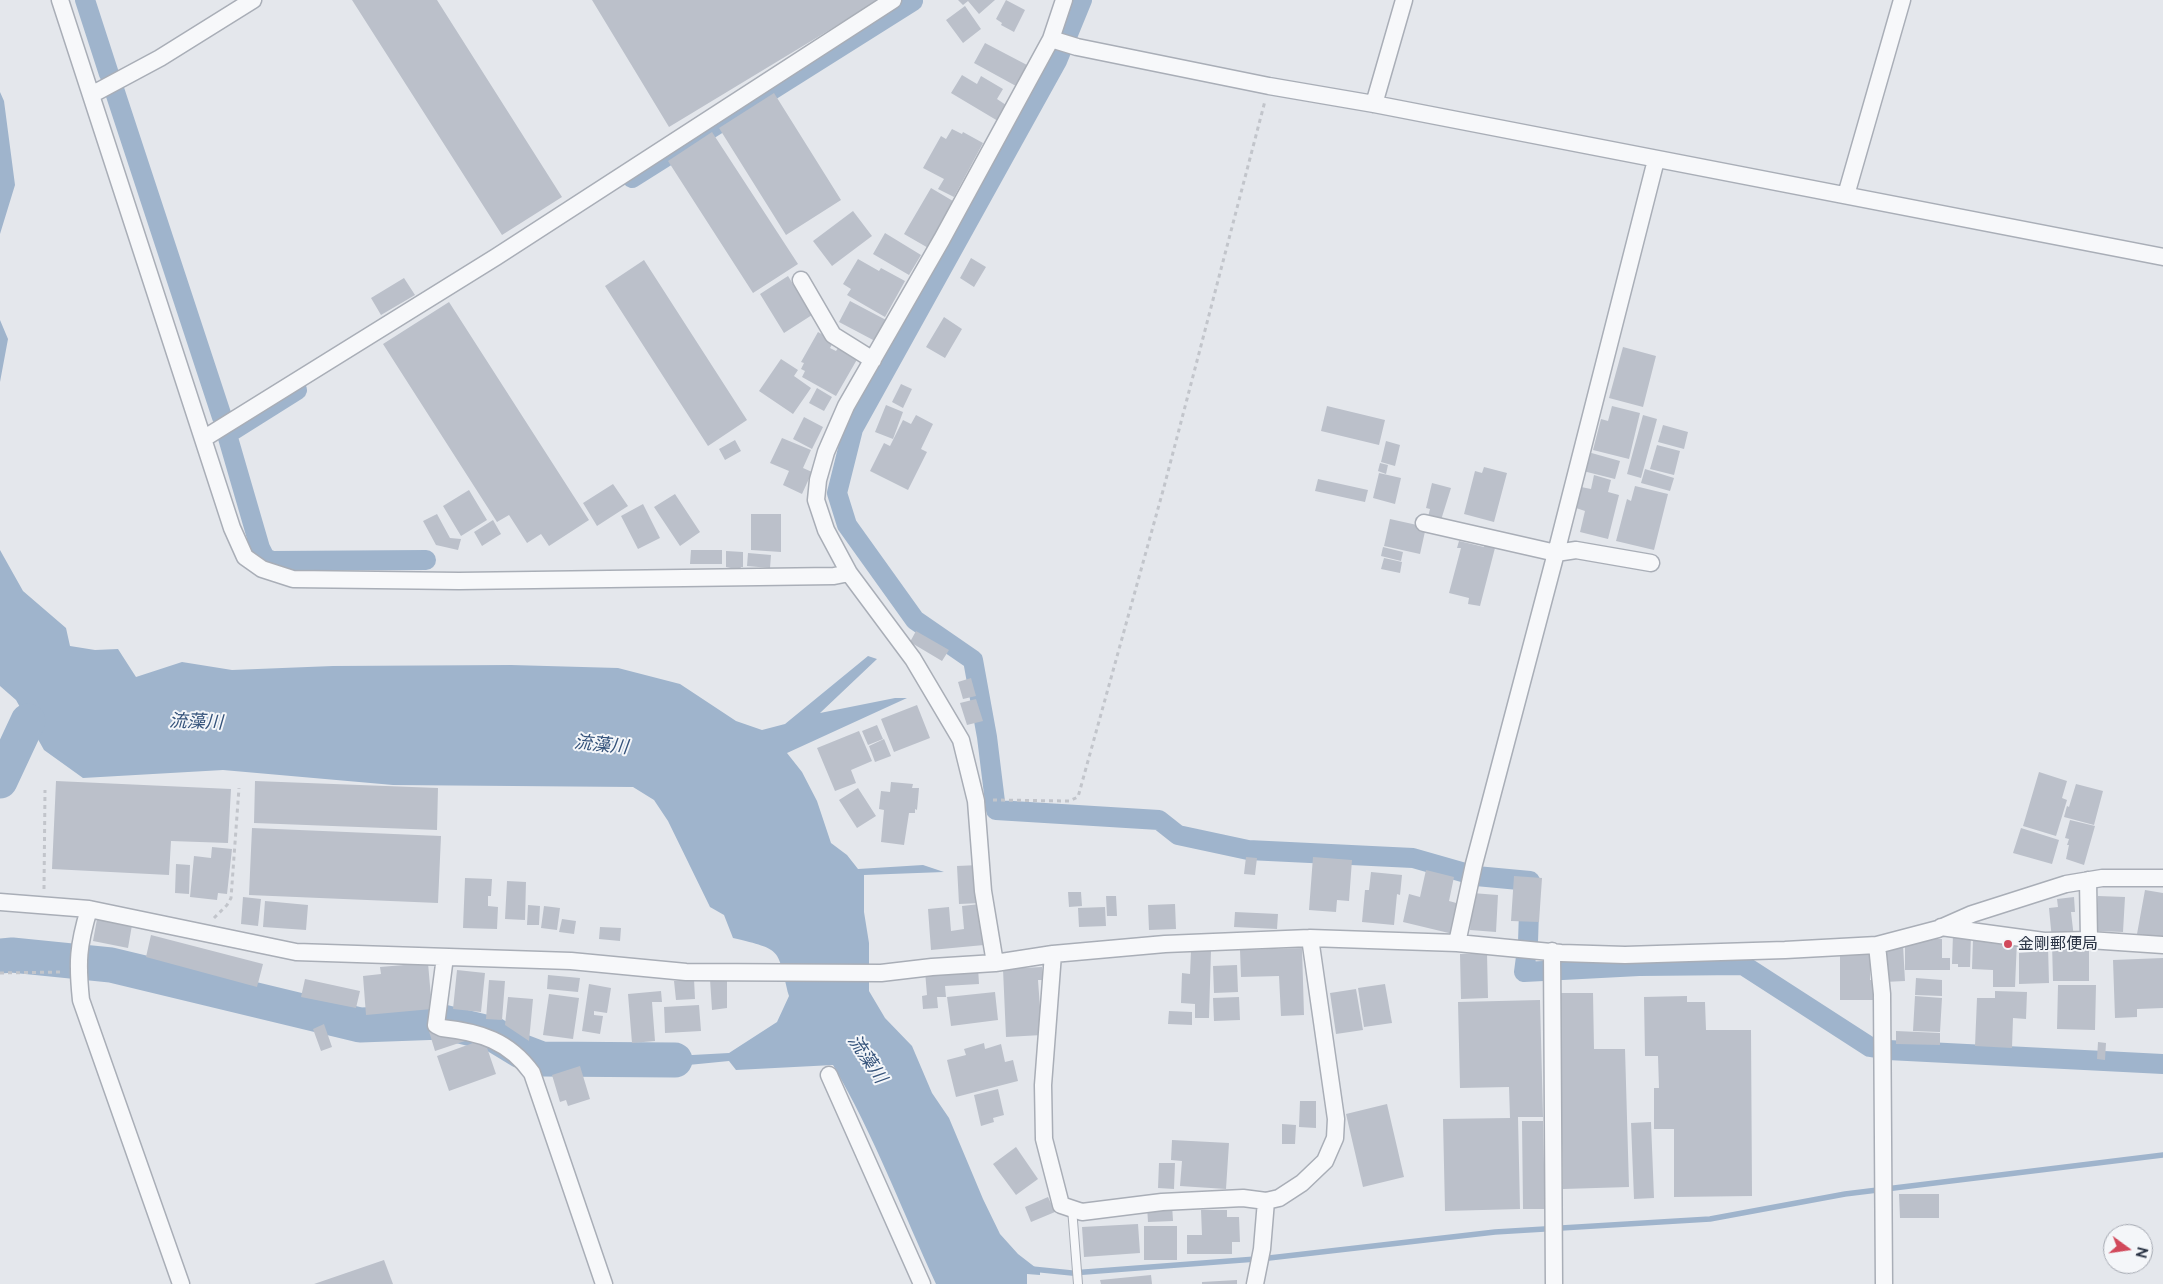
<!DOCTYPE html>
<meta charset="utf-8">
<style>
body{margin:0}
#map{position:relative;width:2163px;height:1284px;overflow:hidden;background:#e4e7ec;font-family:Raleway,sans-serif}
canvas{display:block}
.north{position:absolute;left:2103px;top:1224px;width:50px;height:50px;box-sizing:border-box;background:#f4f6f9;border:1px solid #a4a8b1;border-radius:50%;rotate:104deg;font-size:14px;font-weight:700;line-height:20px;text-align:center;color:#2b3445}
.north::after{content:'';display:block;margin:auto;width:18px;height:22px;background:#d1495b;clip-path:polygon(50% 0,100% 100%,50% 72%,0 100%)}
</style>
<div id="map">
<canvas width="2163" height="1284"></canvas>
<div class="north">N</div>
</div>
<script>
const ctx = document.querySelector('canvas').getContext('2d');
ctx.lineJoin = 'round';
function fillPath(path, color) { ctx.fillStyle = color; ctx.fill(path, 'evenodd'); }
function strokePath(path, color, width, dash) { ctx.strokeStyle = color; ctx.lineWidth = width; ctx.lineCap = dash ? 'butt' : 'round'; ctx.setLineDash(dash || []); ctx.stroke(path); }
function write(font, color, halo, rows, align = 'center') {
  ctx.font = font + ' Raleway,"Noto Sans JP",sans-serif'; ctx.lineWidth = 4; ctx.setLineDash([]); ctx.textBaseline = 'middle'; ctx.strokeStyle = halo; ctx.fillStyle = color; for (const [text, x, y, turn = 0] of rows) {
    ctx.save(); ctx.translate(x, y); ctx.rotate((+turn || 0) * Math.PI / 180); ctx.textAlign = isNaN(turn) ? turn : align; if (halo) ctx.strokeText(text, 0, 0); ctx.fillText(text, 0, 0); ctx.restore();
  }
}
fillPath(new Path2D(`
 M0 92 4 101 15 185 0 234Z
 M0 320 8 339 0 382Z
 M0 550 23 591 66 628 70 646 95 650 118 649 136 677 182 662 232 670 333 666 511 665 618 668 680 684 736 721 762 730 785 724 868 656 877 659 820 713 895 698H907L787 753 802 772 817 801 831 843 847 855 858 869 923 865 944 872 864 875V912L869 943V991L885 1018 912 1046 932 1093 949 1118 983 1199 1000 1234 1018 1254 1040 1271V1275L1027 1274V1284H936C902 1210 874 1135 833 1065L736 1070 729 1061 678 1066 674 1056 729 1053 777 1022 789 996C777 948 783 950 733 938L724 915 710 907 668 821 654 800 633 787 393 785 223 770 83 778 44 750 16 700 0 686Z`), '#9fb4cc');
strokePath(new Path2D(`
 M1032 1269 1072 1273 1269 1258 1495 1232 1710 1219 1845 1194 2163 1155`), '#9fb4cc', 5.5);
strokePath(new Path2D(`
 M85 0 109 74
 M1082 0 1057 61 853 429 837 493 847 525 915 620 973 660 987 737 996 810 1159 820 1178 835 1248 850 1413 858 1476 876 1530 881 1528 942 1524 972 1639 966 1743 965 1870 1047 1888 1050 2163 1064
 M114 89 222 417
 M632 178 913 1
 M226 431 260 548 265 558 272 561 426 560
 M227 434 297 390`), '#9fb4cc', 20);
strokePath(new Path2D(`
 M0 781 28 721
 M0 956 12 955 111 965 360 1025 443 1022 493 1034 521 1051 542 1059 675 1060`), '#9fb4cc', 35);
fillPath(new Path2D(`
 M352 0H437L562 197 502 235Z
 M592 0H879L669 127Z
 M958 0H995L979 14 968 1 963 5Z
 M1006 0 1025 10 1014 32 1001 25 1002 23 996 19Z
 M965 6 981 29 963 43 946 20Z
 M985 43 1027 65 1016 86 974 63Z
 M962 75 977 84 981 76 1003 89 997 99 1012 109 1003 124 951 93Z
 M774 93 841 200 786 235 719 128Z
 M952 129 962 134 963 132 983 143 954 197 938 189 944 179 923 168 941 136 946 139Z
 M712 132 798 264 753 293 668 161Z
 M931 188 958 204 930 249 904 234Z
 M853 211 872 236 832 266 813 241Z
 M885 233 921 255 909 275 873 254Z
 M971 258 986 267 974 287 960 278Z
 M858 259 879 271 881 268 905 281 885 317 847 295 851 289 843 284Z
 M644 260 747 420 708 446 605 286Z
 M788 276 812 315 784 333 760 294Z
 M404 278 415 295 381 315 371 298Z
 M850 301 886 320 875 341 839 322Z
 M449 302 589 520 549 546 541 534 527 543 509 515 497 522 383 344Z
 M944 317 962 329 945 358 926 347Z
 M818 332 834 341 830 348 836 351 840 345 859 356 836 396 802 377 805 371 801 369 804 363 801 362Z
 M1623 347 1656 356 1643 407 1609 398Z
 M781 359 798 370 794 376 811 388 793 414 759 391Z
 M901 384 912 389 903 408 892 402Z
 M817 388 832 397 824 411 809 403Z
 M886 405 903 412 893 439 875 432Z
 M1327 406 1385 420 1379 445 1321 431Z
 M1612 406 1640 413 1629 459 1593 450 1601 419 1608 421Z
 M916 415 933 424 921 449 927 452 908 490 870 471 884 443 890 446 903 420 911 424Z
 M1643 415 1657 419 1641 478 1627 474Z
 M804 417 823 427 812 449 793 439Z
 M1663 425 1688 432 1684 449 1658 442Z
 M782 438 811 450 803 468 812 472 802 494 783 485 789 471 770 463Z
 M735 440 741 451 725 460 719 449Z
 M1386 441 1400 445 1395 466 1381 462Z
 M1657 445 1680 451 1674 475 1650 469Z
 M1588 452 1620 461 1615 479 1583 471Z
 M1380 463 1388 465 1386 474 1378 471Z
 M1484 467 1507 473 1494 522 1464 514 1475 471 1482 473Z
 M1645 469 1674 478 1670 491 1641 483Z
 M1379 473 1401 478 1395 504 1373 498Z
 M1594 475 1611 480 1608 492 1619 495 1608 539 1580 532 1585 511 1576 508 1581 487 1591 489Z
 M1318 479 1368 490 1365 502 1315 491Z
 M1432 483 1451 488 1441 520 1428 517 1430 509 1426 508Z
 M613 484 628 506 597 526 583 503Z
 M1635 486 1668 494 1654 550 1616 541 1627 499 1631 501Z
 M469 490 487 520 461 536 443 506Z
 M675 494 700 532 680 546 654 507Z
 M643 504 660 538 638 549 621 516Z
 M437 514 450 538 461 539 458 550 436 545 423 521Z
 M751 514H781V552L751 550Z
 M1390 519 1426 527 1420 554 1384 546Z
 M493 520 501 534 482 546 474 532Z
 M1459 541 1484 547 1486 541 1496 544 1480 606 1468 604 1469 598 1449 593 1461 548H1457Z
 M1383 547 1403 552 1401 561 1381 556Z
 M691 550H722V564H690Z
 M726 551 743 552V567H741L740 570 726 567Z
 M748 553 771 555 770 568 747 566Z
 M1384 558 1402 562 1400 573 1381 569Z
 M916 631 949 650 942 661 910 642Z
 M971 678 976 696 963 699 958 682Z
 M976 699 983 721 967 725 960 703Z
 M917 705 930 738 894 752 881 719Z
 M877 725 883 739 868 745 862 731Z
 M859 731 872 761 851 770 856 783 835 791 817 748Z
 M884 739 891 756 875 762 869 746Z
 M2039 772 2067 781 2062 798 2067 800 2056 836 2023 826Z
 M56 781 231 789 228 843 171 841 169 875 52 869Z
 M255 781 438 788 437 830 254 823Z
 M891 782 913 784 912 788H919L917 810 915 809V813H909L904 845 881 842 884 810 879 809 881 791 890 792Z
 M2076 784 2103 791 2094 825 2064 817 2067 806 2069 807Z
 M858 788 876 816 857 828 839 800Z
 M2070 820 2095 826 2084 865 2066 859 2069 845H2067L2069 839 2065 838Z
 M252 828 441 836 438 903 249 895Z
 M2021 828 2059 840 2052 864 2013 853Z
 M212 847 232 849 227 894 218 893 217 900 190 897 194 856 211 858Z
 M1246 857 1257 858 1255 875 1244 874Z
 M1313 857 1352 860 1349 901 1337 900 1336 912 1309 910Z
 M176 864 190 865 189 894 175 893Z
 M979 865 981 903 959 904 957 866Z
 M1426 870 1454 877 1449 901 1460 904 1453 934 1403 922 1409 894 1420 897Z
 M1371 872 1402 875 1400 895 1397 894 1394 925 1362 922 1365 890H1369Z
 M1514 876 1542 878 1539 922 1511 921Z
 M465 878 492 879 491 896H488V906L498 907 497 929 463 928Z
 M507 881 526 882 525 920 505 919Z
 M2145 890 2163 893V938L2137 934Z
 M1068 892H1081L1082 906 1069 907Z
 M1472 893 1498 895 1496 932 1470 930Z
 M1106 896H1116L1117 916H1107Z
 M2098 896 2125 897 2123 932 2096 931Z
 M243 897 261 899 258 926 241 924Z
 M2074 897 2075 912H2071L2074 938 2052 940 2049 908 2058 907 2057 899Z
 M265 901 308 905 306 930 263 927Z
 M980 904 984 945 931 950 928 909 949 907 951 931 964 929 962 906Z
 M1175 904 1176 929 1149 930 1148 905Z
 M528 905 540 906 539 925H527Z
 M544 906 560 908 557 930 541 928Z
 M1105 907 1106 926 1079 927 1078 908Z
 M1235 912 1278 914 1277 929 1234 927Z
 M97 919 132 925 128 948 93 941Z
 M562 919 576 921 574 934 559 932Z
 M600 927 621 928 620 941 599 939Z
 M1953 934 1971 935 1970 967H1958V964H1952Z
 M151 935 263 964 257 987 146 957Z
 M1905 939H1942V958H1950V970H1905Z
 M1973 939 2017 940 2015 987H1993V970L1972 969Z
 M2052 943H2089V981H2053Z
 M1903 945 1905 981 1884 982 1882 946Z
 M2032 946H2048L2049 983 2019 984V953L2032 952Z
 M1840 947H1870V980H1876V1000H1840Z
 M1302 948 1304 1015 1281 1016 1279 976 1241 977 1240 950Z
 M1191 951H1211L1209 1018H1195V1004L1181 1003 1182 973 1190 974Z
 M1487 953 1488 998 1461 999 1460 954Z
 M2163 958V1008L2137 1009V1017L2115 1018 2113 960Z
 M428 963 432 1009 366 1015 363 976 381 974 380 967Z
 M1237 965 1238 992 1214 993 1213 966Z
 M978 967 979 984 945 986 946 997H937L938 1008 923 1009 922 996 927 995 925 971Z
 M1042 967 1043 980H1038L1042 1035 1006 1037 1003 969Z
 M457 970 485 973 481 1012 453 1009Z
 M548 975 580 978 578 992 547 989Z
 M727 978V1008L712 1010 710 979Z
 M1916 978 1942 980V996L1915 995Z
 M305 979 360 991 356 1008 301 997Z
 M694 979 695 999 676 1000 674 981Z
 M489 980 505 981 502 1020 486 1019Z
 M589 984 611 988 607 1013 594 1011V1015L603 1016 600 1034 582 1031Z
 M1385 984 1392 1023 1364 1027 1358 988Z
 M2058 985H2096L2095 1030 2057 1029Z
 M1356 989 1363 1030 1336 1034 1330 993Z
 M661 991 662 1002H652L655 1041 632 1043 628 994Z
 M1995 991 2027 992 2026 1019 2013 1018 2012 1048 1975 1046 1977 998H1995Z
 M995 992 998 1020 951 1026 947 997Z
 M1556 993H1593L1594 1049H1625L1629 1187 1563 1189 1560 1050Z
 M549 994 579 998 573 1039 543 1035Z
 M1687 996V1002H1705L1706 1030H1751L1752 1196 1674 1197V1129H1654V1088H1659L1658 1056H1645L1644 997Z
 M1915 996 1942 998 1940 1032 1913 1031Z
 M508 997 533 999 529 1041 505 1025Z
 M1239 997 1240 1020 1214 1021 1213 998Z
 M1540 1000 1543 1117H1518L1520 1209 1445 1211 1443 1119 1510 1118 1509 1087 1460 1088 1458 1002Z
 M699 1005 701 1031 665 1033 664 1007Z
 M1169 1011 1192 1012V1025L1168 1024Z
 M324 1024 332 1047 321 1051 313 1029Z
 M428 1028 480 1036 435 1051Z
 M1896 1031 1940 1033V1045L1896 1044Z
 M484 1039 496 1074 449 1091 437 1056Z
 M2098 1042 2106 1043 2105 1060 2097 1059Z
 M984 1043 985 1049 1001 1044 1005 1062 1013 1060 1018 1081 956 1097 947 1060 966 1055 964 1049Z
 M580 1066 590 1099 568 1106 566 1100 560 1102 552 1075Z
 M998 1089 1004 1115 993 1118 994 1122 981 1126 974 1095Z
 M1300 1101H1316V1128L1299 1127Z
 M1387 1104 1404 1177 1363 1187 1346 1114Z
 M1522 1121H1543L1545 1209H1523Z
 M1651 1122 1654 1198 1634 1199 1631 1123Z
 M1282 1124 1296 1125 1295 1144H1282Z
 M1172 1140 1229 1143 1226 1189 1180 1186 1182 1161 1171 1160Z
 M1016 1147 1038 1179 1016 1195 993 1164Z
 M1159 1163H1175L1174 1189 1158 1188Z
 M1899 1194H1939V1218H1900Z
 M1048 1197 1055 1212 1031 1222 1025 1207Z
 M1172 1204 1173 1221 1148 1222 1147 1206Z
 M1201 1210H1227V1217H1239L1240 1242H1232V1254H1187V1235H1202Z
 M1138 1224 1140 1253 1084 1257 1082 1227Z
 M1144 1226H1177V1260H1144Z
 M384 1260 393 1284H314Z
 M1151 1275 1152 1284H1101L1100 1280Z
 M1237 1280V1284H1202V1282Z`), '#bbc0ca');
const service = new Path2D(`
 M1072 1208 1078 1284`);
const minor = new Path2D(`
 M60 0 232 528 245 557 262 569 293 579 459 581 834 576 849 573
 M1051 39 1077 47 1269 86 1374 104 2163 257
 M91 95 160 58 253 0
 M1374 104 1404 0
 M1846 195 1902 0
 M801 280 833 335 873 360
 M203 439 496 257 893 0
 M1424 523 1556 553 1576 550 1651 563
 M2088 880 2089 940
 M0 902 89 909 296 952 571 961 686 972 881 973 932 967 995 963 1053 954 1165 944 1310 938 1457 943 1561 953 1625 955 1785 950 1877 945 1938 929 1972 914 2066 884 2102 878H2163
 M89 909C78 946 77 962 81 1000L181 1284
 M1941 927 2044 941 2089 940 2163 945
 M1457 943 1474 864 1556 553 1656 160
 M1877 945 1882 994 1884 1284
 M1552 951 1554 1284
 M1053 954 1043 1085 1044 1139 1061 1205 1082 1212 1162 1202 1243 1198 1266 1201 1279 1198 1302 1183 1325 1161 1335 1138 1336 1119 1310 938
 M445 957 436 1025 442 1028C480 1032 509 1041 532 1073L604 1284
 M995 963 983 891 976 801 961 740 913 659 849 573 826 530 816 500 818 480 826 452 846 406 942 239 1051 39 1064 0
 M829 1075 922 1284
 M1255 1284 1262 1249 1266 1201`);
strokePath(service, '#a9aeb7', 10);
strokePath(minor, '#a9aeb7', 19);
strokePath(new Path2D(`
 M993 800 1069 801 1078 797 1164 487 1265 101
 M44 889 45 790
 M214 918 227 905 231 898 239 788
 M0 973 62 972`), '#c2c5cb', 3, [4, 4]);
strokePath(service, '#f7f8fa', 8);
strokePath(minor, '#f7f8fa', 16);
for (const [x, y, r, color] of [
 [2008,944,5,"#d1495b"]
]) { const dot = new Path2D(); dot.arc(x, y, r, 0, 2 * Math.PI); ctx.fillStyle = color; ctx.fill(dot); strokePath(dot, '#f4f6f9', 2); }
write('16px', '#2b3445', '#f4f6f9', [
 ["金剛郵便局",2018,944]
], 'left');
write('italic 18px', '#34527a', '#f4f6f9', [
 ["流藻川",196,722,2],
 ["流藻川",601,745,6],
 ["流藻川",867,1059,56]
]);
</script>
